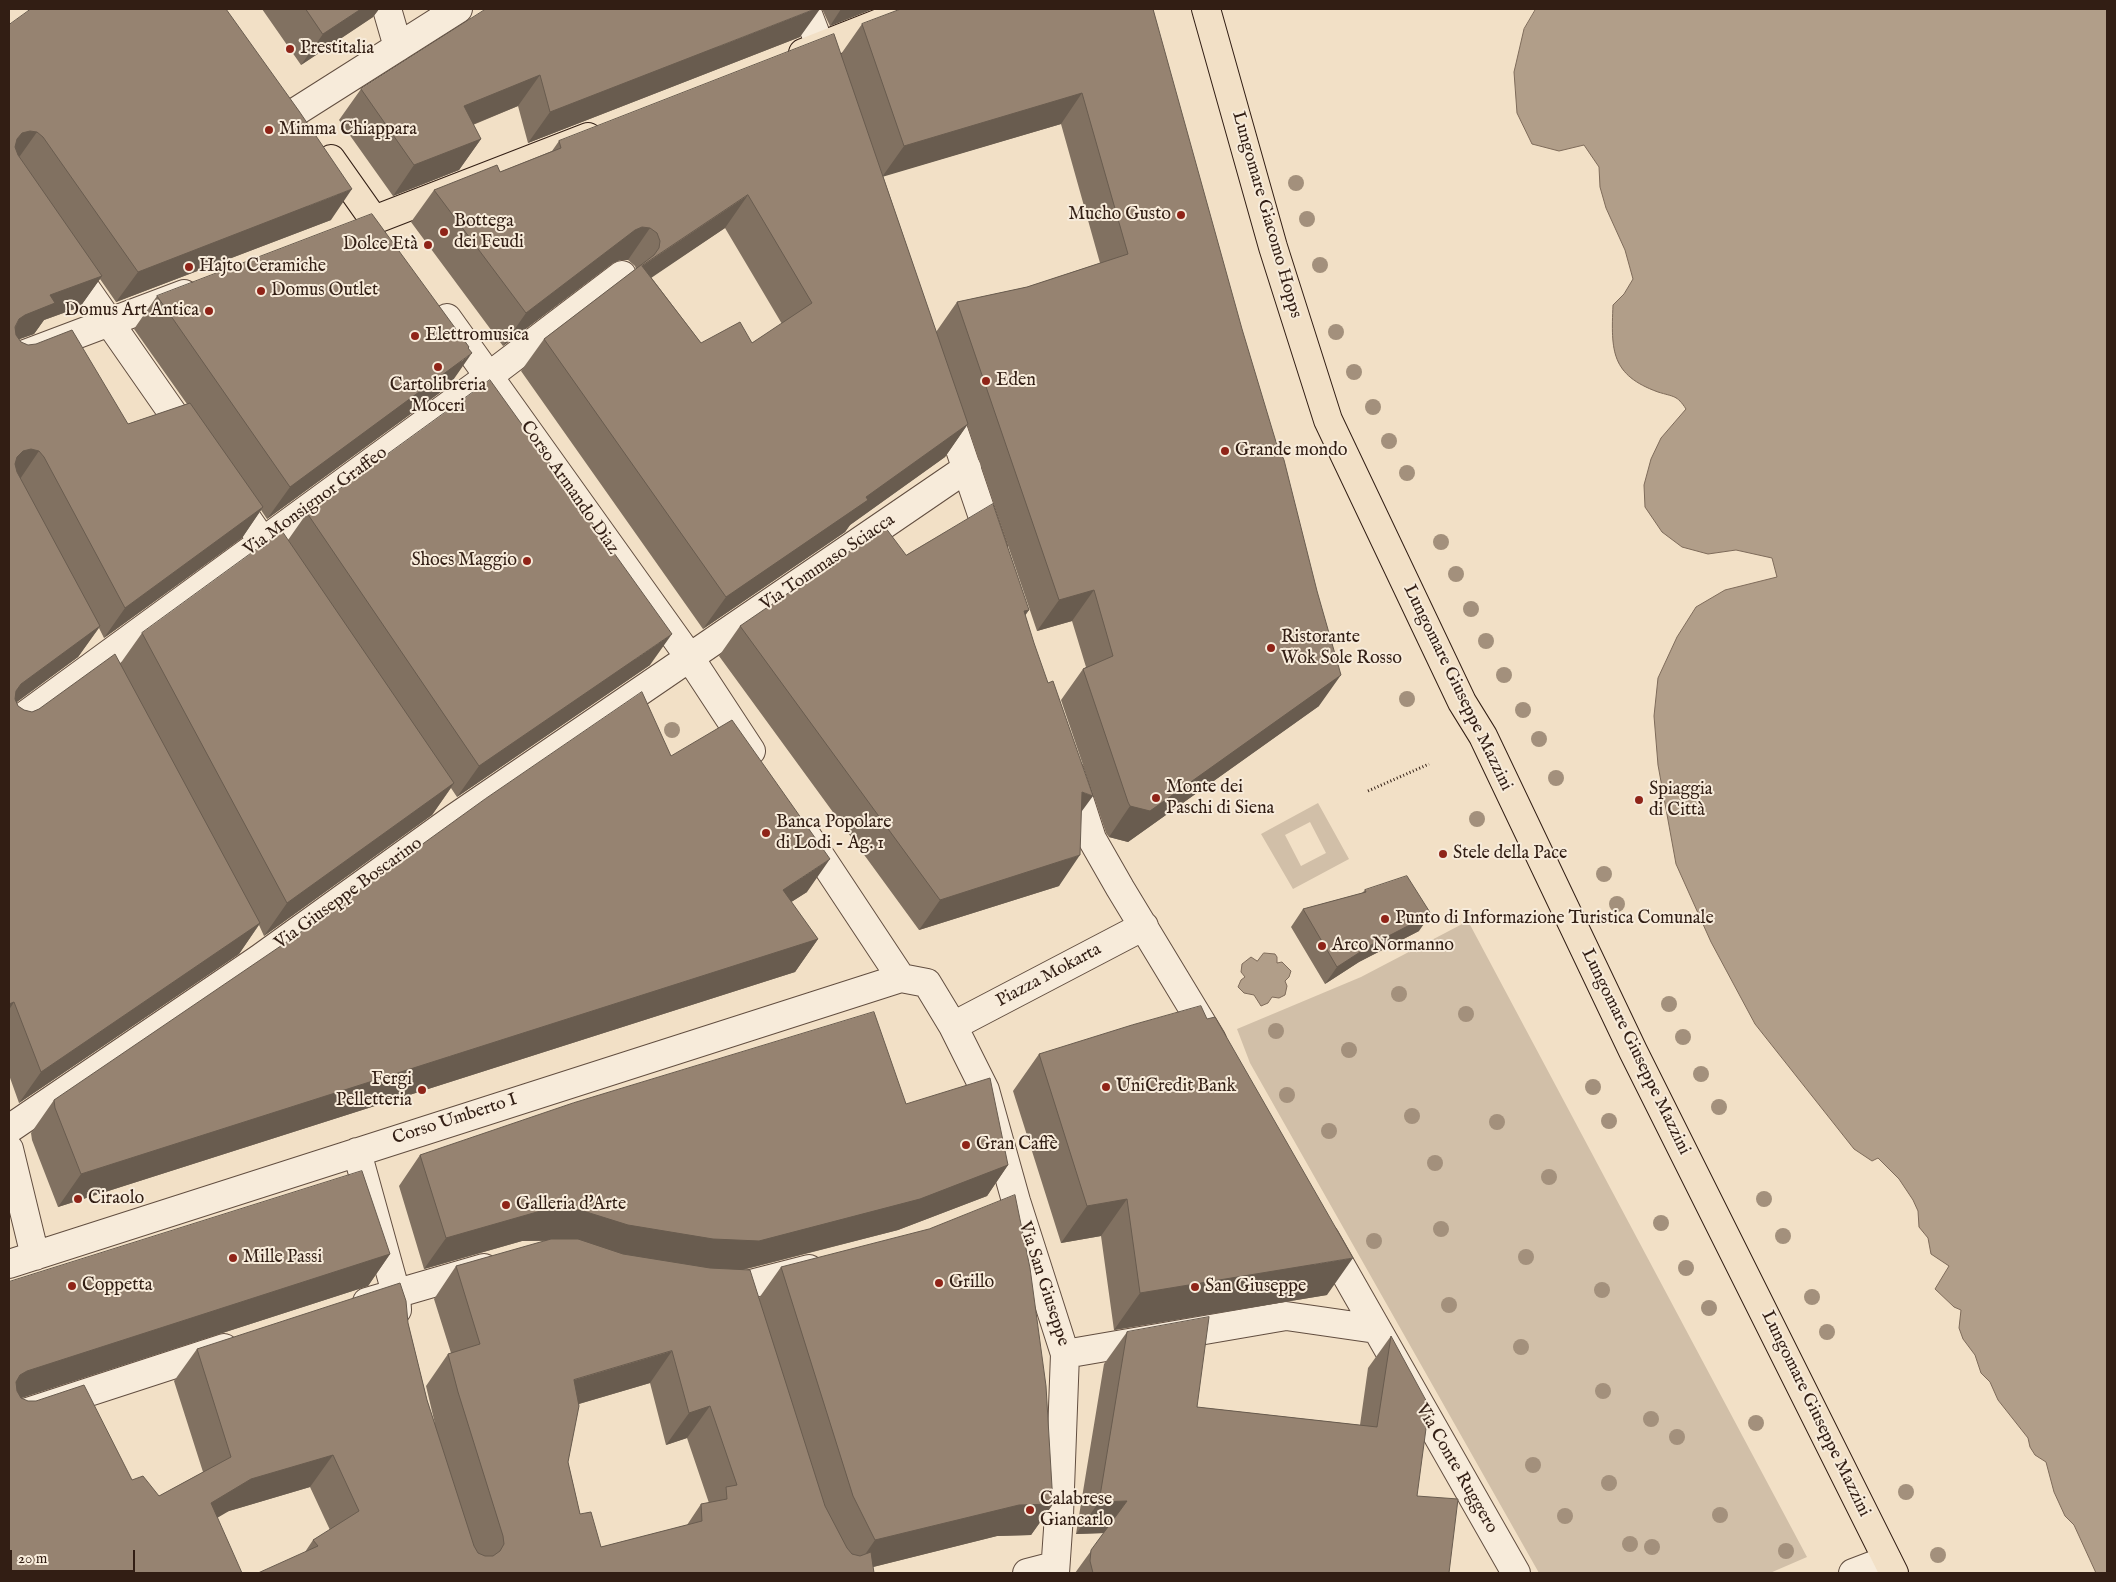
<!DOCTYPE html>
<meta charset="utf-8">
<style>
body{margin:0}
#map{position:relative;width:2116px;height:1582px;overflow:hidden;background:#f2e0c6;font-family:"IM FELL English",serif}
canvas{display:block}
.frame{position:absolute;inset:0;border:10px solid #321e14;pointer-events:none}
.scale{position:absolute;left:10px;top:1550px;width:125px;height:22px;box-sizing:border-box;border:2px solid #321e14;border-top:0;padding-left:6px;font-size:15px;line-height:18px;white-space:nowrap;color:#321e14;-webkit-text-stroke:4px #f7ebda;paint-order:stroke}
</style>
<div id="map">
<canvas width="2116" height="1582"></canvas>
<div class="frame"></div>
<div class="scale">20 m</div>
</div>
<script>
const ctx = document.querySelector('canvas').getContext('2d');
ctx.lineJoin = 'round';
function fillPath(path, color) { ctx.fillStyle = color; ctx.fill(path, 'evenodd'); }
function strokePath(path, color, width, dash) { ctx.strokeStyle = color; ctx.lineWidth = width; ctx.lineCap = dash ? 'butt' : 'round'; ctx.setLineDash(dash || []); ctx.stroke(path); }
function write(font, color, halo, rows, align = 'center') {
  ctx.font = font + ' "IM FELL English",serif'; ctx.lineWidth = 4; ctx.setLineDash([]); ctx.textBaseline = 'middle'; ctx.strokeStyle = halo; ctx.fillStyle = color; for (const [text, x, y, turn = 0] of rows) {
    ctx.save(); ctx.translate(x, y); ctx.rotate((+turn || 0) * Math.PI / 180); ctx.textAlign = isNaN(turn) ? turn : align; if (halo) ctx.strokeText(text, 0, 0); ctx.fillText(text, 0, 0); ctx.restore();
  }
}
fillPath(new Path2D(`
 M1318 803 1349 859 1293 889 1261 834ZM1310 822 1326 853 1301 866 1285 835Z
 M1468 921 1807 1557 1770 1573H1539L1250 1063 1237 1029 1361 977Z`), '#d1bfa8');
const water = new Path2D(`
 M1536 9H2107V1573H2096L2074 1525 2065 1516 2054 1492 2046 1462 2035 1455 2030 1447 2028 1438 1998 1400 1990 1382 1981 1373 1975 1355 1963 1339 1959 1328 1961 1310 1954 1307 1935 1289 1949 1266 1931 1254 1928 1238 1919 1227 1918 1211 1913 1200 1899 1179 1878 1158 1872 1161 1854 1149 1755 1024 1711 942 1676 864 1658 765 1654 716 1658 678 1677 637 1696 607 1725 590 1777 577 1772 558 1736 550 1708 554 1682 547 1662 532 1645 507 1644 485 1651 459 1661 438 1686 409C1677 395 1674 397 1658 392 1611 375 1611 351 1613 305L1624 294 1633 279 1625 250 1606 208 1600 187 1599 167 1584 145 1559 151 1532 144 1517 113 1514 72 1524 29Z
 M1264 953 1275 954 1277 957V963L1282 962 1291 971 1289 977 1285 981 1287 986 1285 995 1279 998 1272 997 1268 1003 1261 1006 1254 995 1244 993 1238 987 1241 980 1245 977 1241 972 1242 964 1251 957 1257 961Z`);
fillPath(water, '#b19e89');
strokePath(water, '#7e6b5a', 1);
const minor = new Path2D(`
 M387 9 398 47
 M806 9 829 69
 M297 111 458 9
 M68 263 192 441
 M447 318 690 658 751 751
 M9 360 184 294
 M945 405 993 547
 M230 494 285 574
 M9 727 489 376 622 275
 M1071 774 1092 839 1120 888 1212 1040
 M805 833 901 978
 M901 978 927 983 953 1026 985 1090 1016 1201 1065 1354 1059 1515 1055 1573
 M953 1026 1144 926
 M9 1129 259 959 453 819 967 468
 M9 1149 35 1256
 M357 1152 396 1293 397 1310
 M1325 1238 1516 1573
 M9 1264 901 978
 M717 1286 739 1287 809 1269
 M367 1302 484 1268
 M1065 1354 1286 1316 1376 1329
 M9 1418 224 1348
 M1027 1573 1054 1566
 M1853 1573 1887 1560`);
const major = new Path2D(`
 M1206 9 1273 247 1328 420 1462 702 1483 736 1633 1051 1894 1573
 M803 53 915 9
 M331 159 374 220 588 137`);
strokePath(minor, '#624e40', 30);
strokePath(major, '#321e14', 30);
strokePath(new Path2D(`
 M1368 791 1429 764`), '#321e14', 3, [1, 2.5]);
strokePath(minor, '#f7ebda', 28);
strokePath(major, '#f2e0c6', 28);
ctx.fillStyle = '#a3907c';
for (const [x, y] of [
 [1296,183],
 [1307,219],
 [1320,265],
 [1336,332],
 [1354,372],
 [1373,407],
 [1389,441],
 [1407,473],
 [1441,542],
 [1456,574],
 [1471,609],
 [1486,641],
 [1504,675],
 [1407,699],
 [1523,710],
 [672,730],
 [1539,739],
 [1556,778],
 [1477,819],
 [1604,874],
 [1617,904],
 [1399,994],
 [1669,1004],
 [1466,1014],
 [1276,1031],
 [1683,1037],
 [1349,1050],
 [1701,1074],
 [1593,1087],
 [1287,1095],
 [1719,1107],
 [1412,1116],
 [1609,1121],
 [1497,1122],
 [1329,1131],
 [1435,1163],
 [1549,1177],
 [1764,1199],
 [1661,1223],
 [1441,1229],
 [1783,1236],
 [1374,1241],
 [1526,1257],
 [1686,1268],
 [1602,1290],
 [1812,1297],
 [1449,1305],
 [1709,1308],
 [1827,1332],
 [1521,1347],
 [1603,1391],
 [1651,1419],
 [1756,1423],
 [1677,1437],
 [1533,1465],
 [1609,1483],
 [1906,1492],
 [1720,1515],
 [1565,1516],
 [1630,1544],
 [1652,1547],
 [1786,1551],
 [1938,1555]
]) { ctx.beginPath(); ctx.arc(x, y, 8, 0, 2 * Math.PI); ctx.fill(); }
fillPath(new Path2D(`
 M262 9H379L373 17 301 65Z
 M822 9H873L830 26Z
 M1153 9 1319 706 1128 842 1109 837 1106 833 1061 700 1083 669 1086 667 1072 621 1037 631 967 425 945 457 850 525 845 532 703 629 521 371 544 339 636 269 635 266 628 260H620L613 263 503 346 411 222 434 190 500 172 552 151 559 141 841 54 862 24ZM1061 124 1100 263 1027 287 957 302 936 332 883 176ZM725 228 782 324 752 343H701L651 277Z
 M9 25 331 220 116 302 100 279 80 307 44 320 34 334 19 339 21 342 128 424 187 404 134 329 157 296 469 347 449 386 267 519 261 510 242 538 104 638 99 628 78 657 16 702 18 706 24 710 32 712 39 709 120 664 142 633 288 540 307 513 650 665 457 797 451 788 432 815 264 936 259 925 239 954 19 1103 9 1075Z
 M800 37 528 143 518 106 473 125 481 139 459 170 393 196 339 120 361 89Z
 M906 555 1029 610 1025 615 1081 812 1059 886 919 930 719 656 740 626Z
 M671 756 807 892 791 902 818 939 795 972 58 1207 32 1140 31 1133 54 1100Z
 M1365 890 1419 931 1359 962 1325 984 1291 927 1303 909 1362 893Z
 M1207 1019 1327 1295 1114 1330 1101 1236 1061 1243 1013 1091 1039 1054Z
 M906 1104 1008 1165 987 1196 898 1230 743 1270 759 1298 781 1267 1053 1504 1031 1535 997 1536 873 1567 305 1552 313 1540 330 1530 310 1487 229 1511 9 1573V1282L390 1254 368 1286 21 1398 132 1480 159 1496 203 1472 174 1381 197 1349 408 1323 427 1400 435 1424 426 1386 448 1354 451 1353 434 1299 456 1266 547 1241H522L424 1269 399 1186 420 1155ZM650 1383 666 1445 687 1438 709 1503 701 1504 687 1525 601 1547 580 1514 568 1462 579 1404Z
 M1127 1332 1197 1407 1360 1425 1368 1368 1391 1336 1417 1496 1449 1573H1075L1104 1533 1076 1534 1104 1364Z`), '#817161');
fillPath(new Path2D(`
 M361 9H379L373 17 301 65 323 34Z
 M815 9H820L800 37 528 143 550 112Z
 M841 9H873L830 26Z
 M540 75 518 106 442 137 464 106Z
 M1082 93 1061 124 882 177 904 146Z
 M30 131 37 132 15 163 9 162 17 139 22 133Z
 M481 139 459 170 393 196 414 165Z
 M352 189 331 220 116 302 138 272Z
 M748 195 725 228 620 299 642 266Z
 M642 227 650 228 628 260H620L613 263 503 346 526 313 635 230Z
 M102 276 80 307 44 320 34 334 9 343 19 319 50 295Z
 M469 347 458 364 472 353 449 386 267 519 290 487Z
 M968 424 945 457 850 525 845 532 703 629 726 597Z
 M31 449 39 451 18 482 10 479 17 457 23 451Z
 M263 507 242 538 104 638 125 608Z
 M1094 590 1072 621 1037 631 1059 600Z
 M1029 610 1008 640 1024 611Z
 M100 626 78 657 9 708V701L21 684Z
 M672 634 650 665 457 797 479 766Z
 M1341 675 1319 706 1128 842 1109 837 1130 806Z
 M454 783 432 815 264 936 287 903Z
 M1082 792 1093 796 1071 826Z
 M1080 855 1059 886 919 930 940 900Z
 M830 859 807 892 760 922 783 890Z
 M1431 914 1419 931 1359 962 1325 984 1337 967 1371 945Z
 M260 923 239 954 19 1103 41 1072Z
 M818 939 795 972 58 1207 81 1174Z
 M14 1002 9 1010V1004Z
 M1008 1165 987 1196 898 1230 737 1271 692 1269 558 1240 522 1241 424 1269 446 1238 544 1210Z
 M1127 1199 1101 1236 1061 1243 1087 1206Z
 M390 1254 368 1286 9 1402V1392L20 1375 27 1371Z
 M1353 1258 1327 1295 1114 1330 1140 1293Z
 M672 1351 650 1383 551 1412 574 1380Z
 M710 1406 687 1438 666 1445 689 1413Z
 M333 1455 310 1487 229 1511 188 1535 211 1503 251 1479Z
 M1127 1501 1105 1533 1076 1534 1099 1502Z
 M1053 1504 1031 1535 997 1536 853 1572 875 1540 1019 1505Z`), '#695c4f');
const building = new Path2D(`
 M31 9H226L299 111 352 189 138 272 43 137 37 132 30 131 22 133 17 139 15 147 18 155 102 276 50 295 55 303 25 315 19 319 15 327 16 335 21 342 28 345 36 344 72 330 128 424 190 403 263 507 125 608 44 457 39 451 31 449 23 451 17 457 15 464 17 472 100 626 21 684 16 691 15 699 18 706 24 710 32 712 39 709 115 654 260 923 41 1072 14 1002 9 1004V25Z
 M306 9H361L323 34Z
 M486 9H815L550 112 540 75 464 106 481 139 414 165 361 89Z
 M901 9H1153L1242 329 1276 442 1284 460 1317 591 1341 675 1150 811 1130 806 1128 802 1083 669 1113 656 1094 590 1059 600 957 302 1027 287 1128 254 1082 93 904 146 862 24Z
 M834 34 968 424 866 497 868 500 726 597 544 339 654 255 659 248 660 241 657 233 650 228 642 227 635 230 526 313 434 190 497 165 500 172 561 148 559 141ZM748 195 812 303 752 343 740 322 701 343 642 266Z
 M372 214 469 347 468 348 472 353 290 487 157 296Z
 M490 380 672 634 479 766 307 513Z
 M993 504 1029 610 1024 611 1034 643 1048 683 1053 681 1093 796 1082 792 1080 855 940 900 740 626 885 527 906 555Z
 M282 531 454 783 287 903 142 633Z
 M642 692 671 756 732 720 830 859 783 890 818 939 81 1174 55 1108 54 1100 291 939 485 799Z
 M1407 876 1431 914 1371 945 1337 967 1303 909 1366 892 1365 890Z
 M1201 1006 1207 1019 1215 1017 1353 1258 1140 1293 1127 1199 1087 1206 1039 1054 1132 1025Z
 M874 1012 906 1104 990 1078 1008 1165 920 1199 759 1241 713 1239 628 1225 580 1210H544L446 1238 420 1155 573 1103Z
 M362 1171 390 1254 27 1371 20 1375 16 1382 17 1391 21 1398 28 1401H36L84 1385 132 1480 143 1476 159 1496 231 1457 197 1349 400 1283 406 1301 408 1323 427 1400 474 1546 478 1553 485 1556H493L500 1551 504 1544 503 1536 458 1392 448 1354 480 1344 456 1266 551 1239H578L623 1254 710 1268 750 1270 825 1506 847 1548 852 1554 860 1556 871 1552 874 1573H258L318 1546 313 1540 359 1511 333 1455 251 1479 211 1503 242 1573H9V1282ZM672 1351 689 1413 710 1406 737 1485 726 1487 727 1499 701 1504 702 1521 601 1547 591 1512 580 1514 568 1462 579 1406 574 1380Z
 M1015 1195 1030 1268 1046 1386 1053 1504 1019 1505 875 1540 853 1496 781 1267 929 1229Z
 M1209 1317 1197 1407 1377 1427 1391 1336 1429 1406 1417 1496 1458 1499 1449 1573H1093L1090 1561 1091 1550 1127 1501 1099 1502 1127 1332Z`);
fillPath(building, '#968371');
strokePath(building, '#695c4f', 1);
for (const [x, y, r, color] of [
 [290,49,5,"#8f2418"],
 [269,130,5,"#8f2418"],
 [1181,215,5,"#8f2418"],
 [444,232,5,"#8f2418"],
 [428,245,5,"#8f2418"],
 [189,267,5,"#8f2418"],
 [261,291,5,"#8f2418"],
 [209,311,5,"#8f2418"],
 [415,336,5,"#8f2418"],
 [438,367,5,"#8f2418"],
 [986,381,5,"#8f2418"],
 [1225,451,5,"#8f2418"],
 [527,561,5,"#8f2418"],
 [1271,648,5,"#8f2418"],
 [1156,798,5,"#8f2418"],
 [1639,800,5,"#8f2418"],
 [766,833,5,"#8f2418"],
 [1443,854,5,"#8f2418"],
 [1385,919,5,"#8f2418"],
 [1322,946,5,"#8f2418"],
 [1106,1087,5,"#8f2418"],
 [422,1090,5,"#8f2418"],
 [966,1145,5,"#8f2418"],
 [78,1199,5,"#8f2418"],
 [506,1205,5,"#8f2418"],
 [233,1258,5,"#8f2418"],
 [939,1283,5,"#8f2418"],
 [72,1286,5,"#8f2418"],
 [1195,1287,5,"#8f2418"],
 [1030,1510,5,"#8f2418"]
]) { const dot = new Path2D(); dot.arc(x, y, r, 0, 2 * Math.PI); ctx.fillStyle = color; ctx.fill(dot); strokePath(dot, '#f7ebda', 2); }
write('18px', '#321e14', '#f7ebda', [
 ["Prestitalia",300,49],
 ["Mimma Chiappara",279,130],
 ["Mucho Gusto",1171,215,"right"],
 ["Bottega",454,222],
 ["dei Feudi",454,243],
 ["Dolce Età",418,245,"right"],
 ["Hajto Ceramiche",199,267],
 ["Domus Outlet",271,291],
 ["Domus Art Antica",199,311,"right"],
 ["Elettromusica",425,336],
 ["Eden",996,381],
 ["Cartolibreria",438,386,"center"],
 ["Moceri",438,407,"center"],
 ["Grande mondo",1235,451],
 ["Shoes Maggio",517,561,"right"],
 ["Ristorante",1281,638],
 ["Wok Sole Rosso",1281,659],
 ["Monte dei",1166,788],
 ["Paschi di Siena",1166,809],
 ["Spiaggia",1649,790],
 ["di Città",1649,811],
 ["Banca Popolare",776,823],
 ["di Lodi - Ag. 1",776,844],
 ["Stele della Pace",1453,854],
 ["Punto di Informazione Turistica Comunale",1395,919],
 ["Arco Normanno",1332,946],
 ["Fergi",412,1080,"right"],
 ["Pelletteria",412,1101,"right"],
 ["UniCredit Bank",1116,1087],
 ["Gran Caffè",976,1145],
 ["Ciraolo",88,1199],
 ["Galleria d'Arte",516,1205],
 ["Mille Passi",243,1258],
 ["Grillo",949,1283],
 ["Coppetta",82,1286],
 ["San Giuseppe",1205,1287],
 ["Calabrese",1040,1500],
 ["Giancarlo",1040,1521]
], 'left');
write('18px', '#321e14', '#f7ebda', [
 ["Lungomare Giacomo Hopps",1266,215,74],
 ["Corso Armando Diaz",569,488,55],
 ["Via Monsignor Graffeo",316,502,-36],
 ["Via Tommaso Sciacca",828,563,-34],
 ["Lungomare Giuseppe Mazzini",1457,688,64],
 ["Via Giuseppe Boscarino",349,894,-36],
 ["Piazza Mokarta",1049,976,-28],
 ["Lungomare Giuseppe Mazzini",1635,1052,64],
 ["Corso Umberto I",455,1120,-18],
 ["Via San Giuseppe",1043,1284,72],
 ["Lungomare Giuseppe Mazzini",1815,1414,64],
 ["Via Conte Ruggero",1456,1469,60]
]);
</script>
